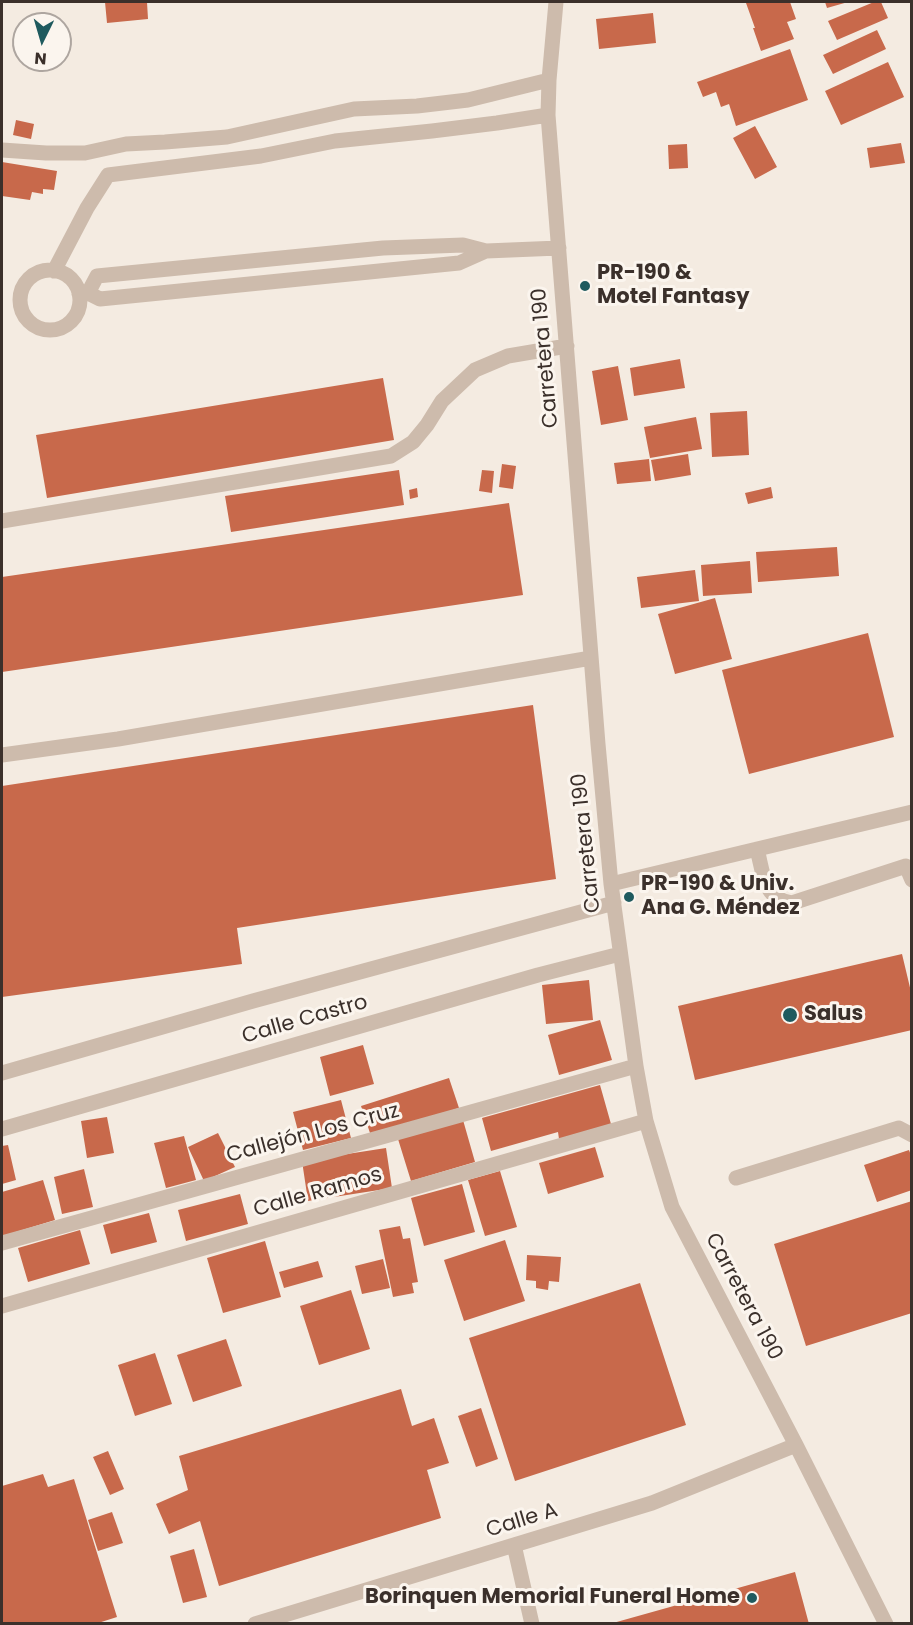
<!DOCTYPE html>
<meta charset="utf-8">
<style>
body{margin:0}
#map{position:relative;width:913px;height:1625px;overflow:hidden;background:#f4ebe1;font-family:Poppins,sans-serif}
canvas{display:block}
.frame{position:absolute;inset:0;border:3px solid #3b302b;pointer-events:none}
.north{position:absolute;left:12px;top:12px;width:60px;height:60px;box-sizing:border-box;background:#fbf5ee;border:2px solid #aea6a0;border-radius:50%;rotate:185deg;font-size:16px;font-weight:700;line-height:24px;text-align:center;color:#3b302b}
.north::after{content:'';display:block;margin:auto;width:21px;height:27px;background:#1f5a5e;clip-path:polygon(50% 0,100% 100%,50% 72%,0 100%)}
</style>
<div id="map">
<canvas width="913" height="1625"></canvas>
<div class="frame"></div>
<div class="north">N</div>
</div>
<script>
const ctx = document.querySelector('canvas').getContext('2d');
ctx.lineJoin = 'round';
function fillPath(path, color) { ctx.fillStyle = color; ctx.fill(path, 'evenodd'); }
function strokePath(path, color, width, dash) { ctx.strokeStyle = color; ctx.lineWidth = width; ctx.lineCap = dash ? 'butt' : 'round'; ctx.setLineDash(dash || []); ctx.stroke(path); }
function write(font, color, halo, rows, align = 'center') {
  ctx.font = font + ' Poppins,sans-serif'; ctx.lineWidth = 6; ctx.setLineDash([]); ctx.textBaseline = 'middle'; ctx.strokeStyle = halo; ctx.fillStyle = color; for (const [text, x, y, turn = 0] of rows) {
    ctx.save(); ctx.translate(x, y); ctx.rotate((+turn || 0) * Math.PI / 180); ctx.textAlign = isNaN(turn) ? turn : align; if (halo) ctx.strokeText(text, 0, 0); ctx.fillText(text, 0, 0); ctx.restore();
  }
}
fillPath(new Path2D(`
 M105 2H147L148 19 107 23Z
 M750 2H790L796 19 787 22 794 39 761 51 753 28H755L746 3Z
 M825 2H848L827 8Z
 M874 2H881L888 18 837 40 828 21Z
 M653 13 656 43 599 49 596 19Z
 M877 30 886 49 833 74 823 55Z
 M790 49 808 100 736 126 729 104 721 107 716 92 703 97 697 82Z
 M888 62 904 97 841 125 825 91Z
 M16 120 34 124 31 139 13 135Z
 M755 126 777 167 755 179 733 138Z
 M901 143 905 163 870 168 867 148Z
 M687 144 688 168 669 169 668 145Z
 M2 162 57 171 54 190 43 189V194L32 192 30 200 2 196Z
 M680 359 685 388 634 396 630 368Z
 M618 366 628 420 601 425 592 371Z
 M383 378 394 440 47 498 36 435Z
 M747 411 749 455 712 457 710 413Z
 M696 417 702 449 650 458 644 427Z
 M688 454 691 475 655 481 651 460Z
 M649 459 651 481 617 484 614 463Z
 M502 464 516 466 513 489 499 487Z
 M399 470 404 505 231 532 225 496Z
 M482 470 494 471 492 493 479 491Z
 M771 487 773 498 748 504 745 493Z
 M417 488 418 497 410 499 409 490Z
 M509 503 523 595 2 672V577Z
 M837 547 839 576 758 582 756 552Z
 M750 561 752 593 703 596 701 565Z
 M695 570 699 601 641 608 637 577Z
 M715 598 732 659 675 674 658 614Z
 M868 633 894 737 749 774 722 670Z
 M533 705 556 879 237 928 242 964 2 997V786Z
 M902 954 912 996V1030L695 1080 678 1006Z
 M589 980 593 1020 546 1024 542 985Z
 M600 1020 612 1060 559 1075 548 1035Z
 M363 1045 374 1084 330 1096 320 1057Z
 M449 1078 459 1108 371 1136 361 1106Z
 M600 1085 611 1124 559 1139 558 1132 491 1151 482 1118Z
 M341 1100 351 1138 303 1150 293 1112Z
 M107 1117 114 1153 87 1158 81 1121Z
 M463 1120 475 1162 411 1181 398 1139Z
 M218 1133 235 1167 204 1181 188 1147Z
 M184 1136 196 1180 166 1188 154 1143Z
 M8 1145 16 1180 2 1184V1146Z
 M595 1147 604 1177 548 1194 539 1163Z
 M386 1148 392 1188 308 1201 302 1161Z
 M909 1150 912 1158V1190L877 1202 864 1165Z
 M84 1169 93 1207 62 1214 54 1177Z
 M500 1171 517 1227 485 1236 468 1180Z
 M43 1180 55 1220 3 1236 2 1229V1192Z
 M462 1184 475 1232 424 1246 411 1198Z
 M240 1194 248 1224 186 1241 178 1210Z
 M912 1201V1313L806 1346 774 1244Z
 M149 1213 157 1242 111 1254 103 1225Z
 M400 1226 403 1239 410 1238 418 1282 412 1283 414 1293 393 1297 379 1230Z
 M80 1230 90 1264 28 1282 18 1248Z
 M505 1240 525 1301 464 1321 444 1260Z
 M265 1241 281 1297 223 1313 207 1258Z
 M527 1255 561 1257 559 1282 549 1281 548 1290 536 1288V1281L526 1280Z
 M383 1259 390 1288 362 1294 355 1266Z
 M318 1261 323 1277 284 1288 279 1272Z
 M640 1283 686 1425 515 1481 469 1338Z
 M351 1290 370 1349 319 1365 300 1306Z
 M226 1339 242 1386 193 1402 177 1355Z
 M155 1353 172 1404 135 1416 118 1365Z
 M401 1389 412 1426 434 1418 449 1463 427 1470 441 1518 219 1586 200 1521 169 1534 156 1504 188 1490 179 1456Z
 M481 1408 498 1459 476 1467 458 1416Z
 M108 1451 124 1489 110 1495 93 1457Z
 M43 1474 48 1487 74 1479 117 1617 95 1624H3L2 1619V1486Z
 M112 1512 123 1543 98 1551 88 1520Z
 M194 1549 207 1597 183 1603 170 1556Z
 M795 1572 809 1624H613V1623Z`), '#c8694b');
strokePath(new Path2D(`
 M556 2 549 80 548 115 598 744 611 884 636 1066 646 1121 672 1207 796 1445 886 1624
 M2 150 46 153H85L126 144 165 142 227 137 354 109 417 106 468 100 549 80
 M20 300a30 30 0 1 1 60 0a30 30 0 1 1-60 0Z
 M54 271 87 208 108 175 261 156 335 141 432 131 497 123 548 115
 M88 293 97 276 383 248 463 245 486 251 559 248
 M79 294 88 293 100 299 459 263 486 251
 M2 521 391 456 413 442 427 425 442 401 475 370 508 356 567 346
 M2 755 118 739 591 658
 M757 849C763 871 763 900 792 903L906 866 912 880
 M611 884 912 812
 M2 1073 253 1001 614 903
 M2 1129 538 975 620 954
 M736 1178 899 1128 912 1135
 M2 1243 636 1066
 M2 1306 646 1121
 M514 1545 532 1624
 M255 1624 652 1503 796 1445`), '#cdbbac', 15);
for (const [x, y, r, color] of [
 [585,286,6,"#1f5a5e"],
 [629,897,6,"#1f5a5e"],
 [790,1015,8,"#1f5a5e"],
 [752,1598,6,"#1f5a5e"]
]) { const dot = new Path2D(); dot.arc(x, y, r, 0, 2 * Math.PI); ctx.fillStyle = color; ctx.fill(dot); strokePath(dot, '#fbf5ee', 2); }
write('bold 21px', '#3b302b', '#fbf5ee', [
 ["PR-190 &",597,274],
 ["Motel Fantasy",597,298],
 ["PR-190 & Univ.",641,885],
 ["Ana G. Méndez",641,909],
 ["Salus",804,1015],
 ["Borinquen Memorial Funeral Home",740,1598,"right"]
], 'left');
write('21px', '#3b302b', '#fbf5ee', [
 ["Carretera 190",546,358,-95],
 ["Carretera 190",587,843,-96],
 ["Calle Castro",305,1020,-16],
 ["Callejón Los Cruz",313,1134,-15],
 ["Calle Ramos",318,1193,-16],
 ["Carretera 190",743,1297,62],
 ["Calle A",522,1521,-17]
]);
</script>
